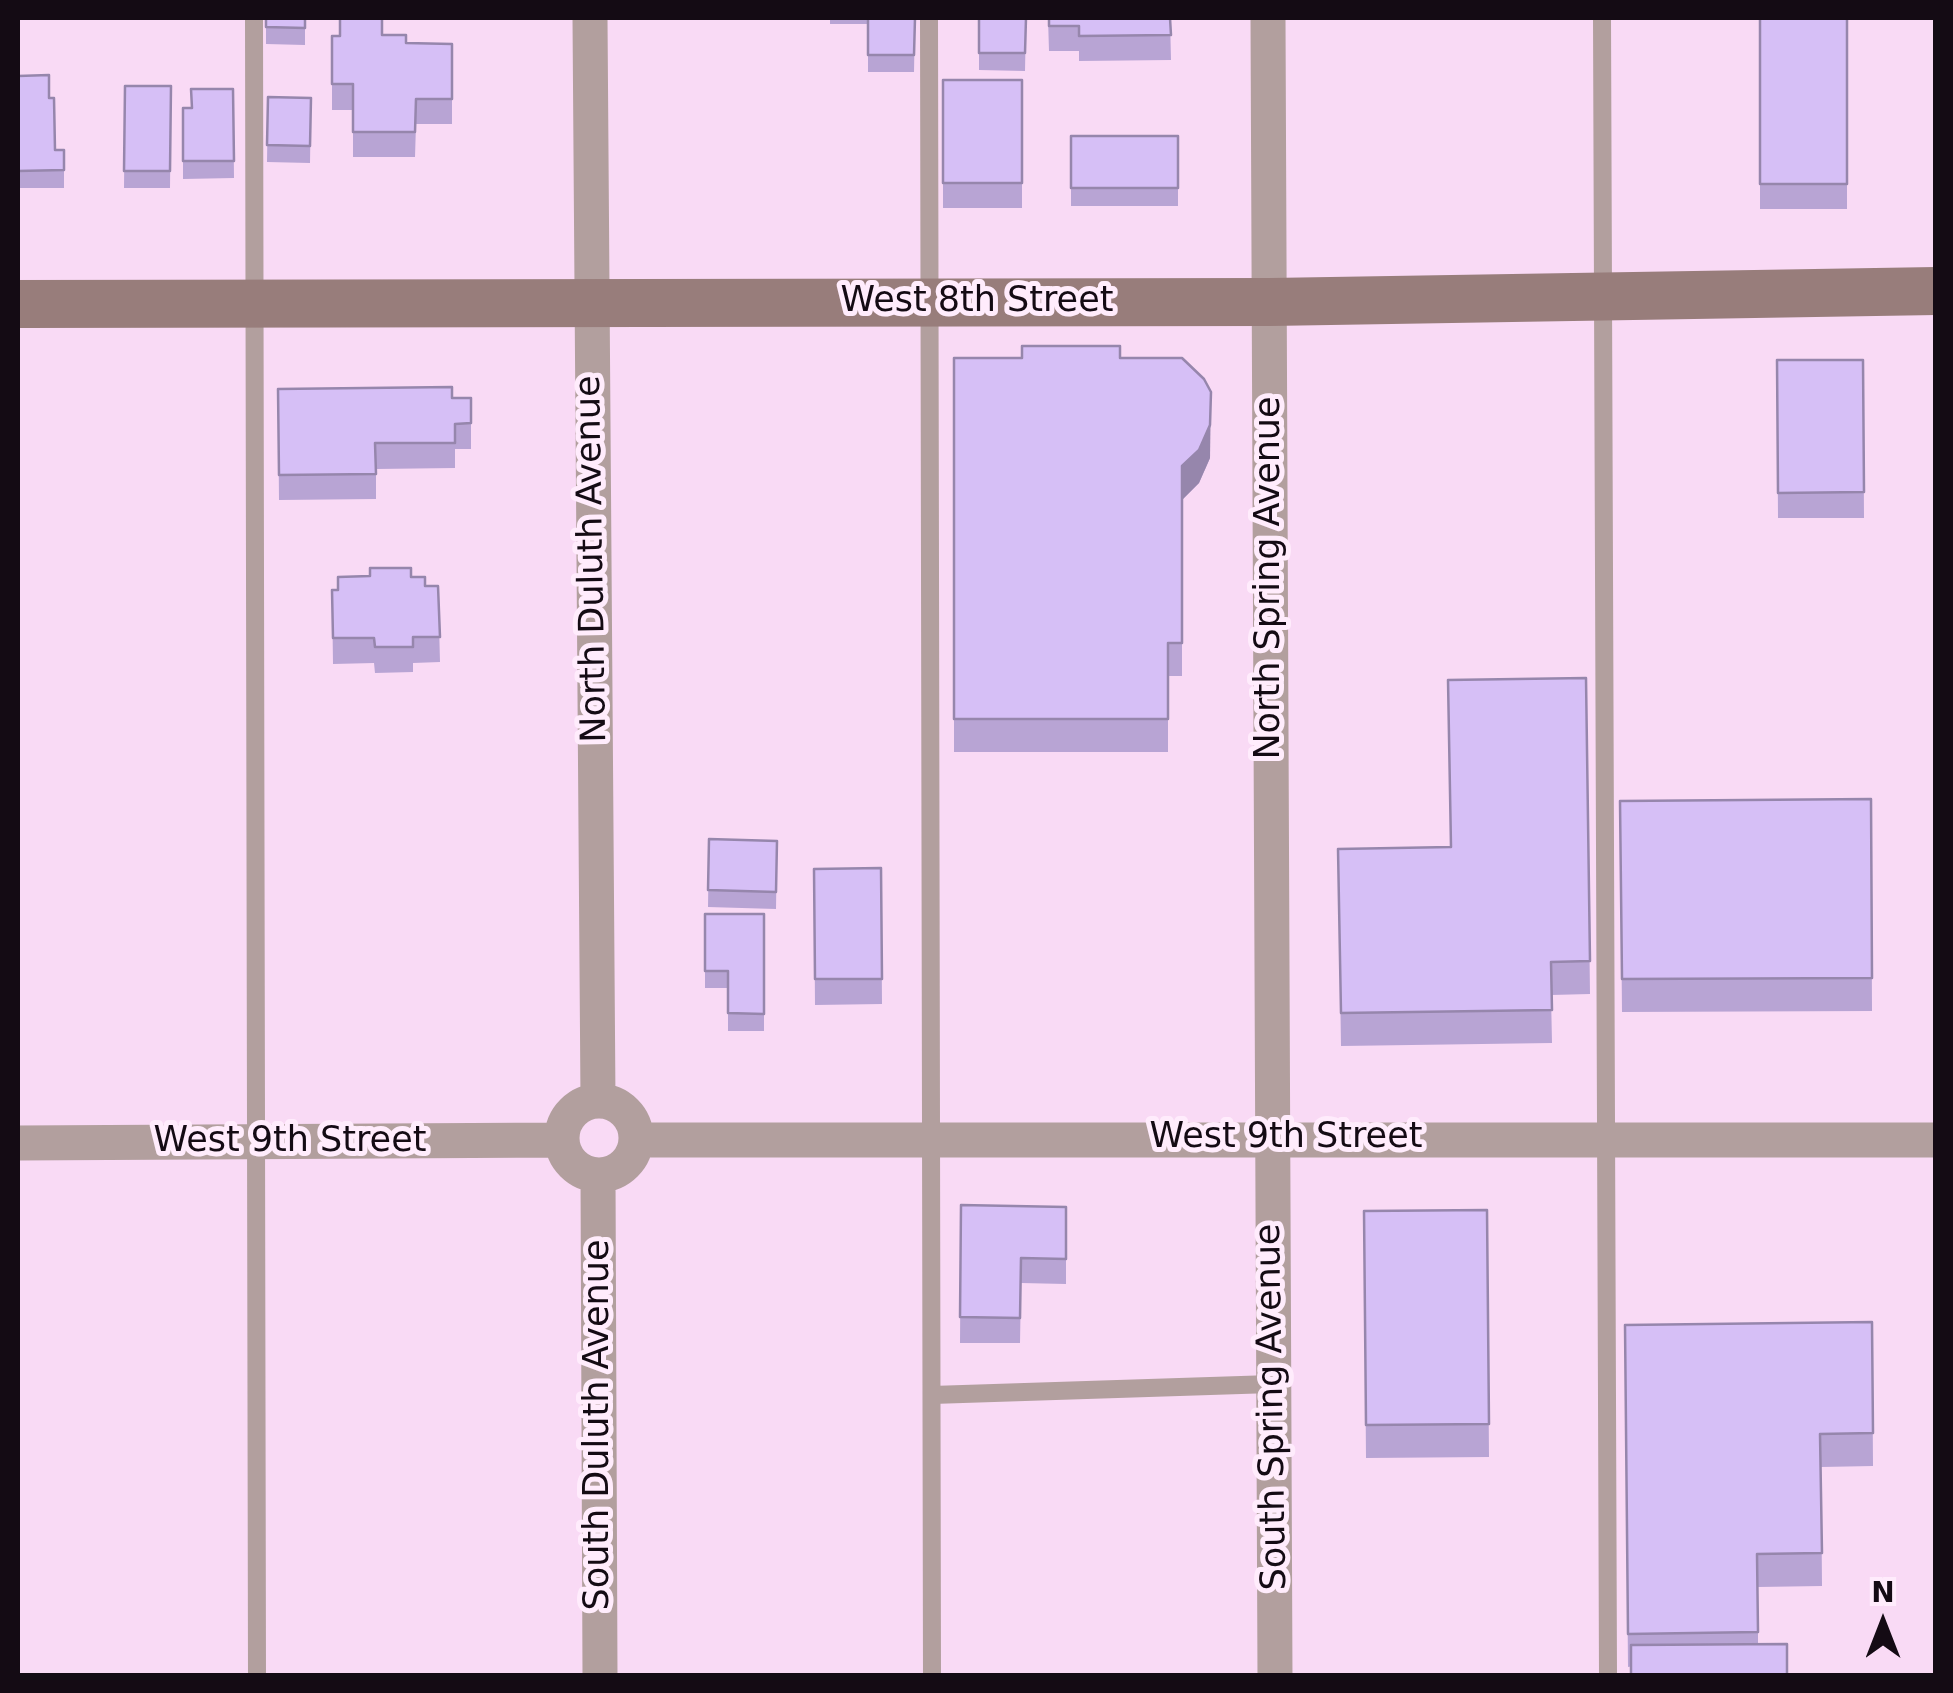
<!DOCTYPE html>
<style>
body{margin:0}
#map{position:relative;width:1953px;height:1693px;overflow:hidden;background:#f9daf5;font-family:"DejaVu Sans",sans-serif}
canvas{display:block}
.frame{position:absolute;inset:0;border:20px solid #140b14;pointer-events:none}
.north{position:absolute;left:1833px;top:1573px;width:100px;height:100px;-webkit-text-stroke:8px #ffecfc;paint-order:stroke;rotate:0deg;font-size:28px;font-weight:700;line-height:40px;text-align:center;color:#140b14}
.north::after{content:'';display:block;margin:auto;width:35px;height:45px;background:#140b14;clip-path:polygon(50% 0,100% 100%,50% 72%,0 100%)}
</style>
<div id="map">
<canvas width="1953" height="1693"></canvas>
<div class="frame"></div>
<div class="north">N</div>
</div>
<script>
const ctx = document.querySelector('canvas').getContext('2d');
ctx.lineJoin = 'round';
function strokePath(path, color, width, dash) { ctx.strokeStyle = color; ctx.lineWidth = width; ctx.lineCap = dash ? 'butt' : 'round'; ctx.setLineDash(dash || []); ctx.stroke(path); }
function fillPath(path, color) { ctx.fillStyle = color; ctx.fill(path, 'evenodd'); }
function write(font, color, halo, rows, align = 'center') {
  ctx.font = font + ' "DejaVu Sans",sans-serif'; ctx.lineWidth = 10; ctx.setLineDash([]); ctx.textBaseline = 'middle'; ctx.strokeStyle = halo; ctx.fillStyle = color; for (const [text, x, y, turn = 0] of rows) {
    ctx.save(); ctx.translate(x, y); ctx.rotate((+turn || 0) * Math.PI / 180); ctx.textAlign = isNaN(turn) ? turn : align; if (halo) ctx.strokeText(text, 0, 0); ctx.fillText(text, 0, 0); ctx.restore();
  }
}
strokePath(new Path2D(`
 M254 18 257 1676
 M929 18 932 1676
 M1602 18 1608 1676
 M932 1395 1272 1384`), '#b29f9e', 18);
strokePath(new Path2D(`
 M590 18 598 1100
 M1268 18 1275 1676
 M562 1138a37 37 0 1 1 74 0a37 37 0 1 1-74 0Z
 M636 1140H1936
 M18 1143 562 1140
 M598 1175 600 1676`), '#b29f9e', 35);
strokePath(new Path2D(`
 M18 304 1270 302 1936 291`), '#987d7b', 48);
fillPath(new Path2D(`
 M266 18H305V45L266 44Z
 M830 18H915L914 72H868V24H830Z
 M979 18H1026L1025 71 979 70Z
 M1048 18H1170L1171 60 1079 61V51H1049Z
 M1760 18H1847V209H1760Z
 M382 35 406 43 452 44V124H416L415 157H353V110H332V36Z
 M18 76 49 98 55 150H64V188H18Z
 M943 80H1022V208H943Z
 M125 86H171L170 188H124Z
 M233 89 234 178 183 179V108H191Z
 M268 97 311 98 310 163 267 162Z
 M1071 136H1178V206H1071Z
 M954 358H1120L1210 458 1199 483 1182 500V676H1168V752H954Z
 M1777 360H1863L1864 518H1778Z
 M278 389 471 398V449H455V468L376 469V499L279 500Z
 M411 577 425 586H438L440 662 413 663V672L375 673 374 663 333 664 332 590Z
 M1586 678 1590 994 1551 995 1552 1043 1341 1046 1338 849 1451 847Z
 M1871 799 1872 1011 1622 1012 1620 801Z
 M709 839 777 841 776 909 708 907Z
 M881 868 882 1004 815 1005 814 869Z
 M705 914H764V1031H728V988H705Z
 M961 1205 1066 1207V1284L1021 1283 1020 1343H960Z
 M1487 1210 1489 1457 1366 1458 1364 1211Z
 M1872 1322 1873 1466 1821 1467 1822 1586 1758 1587V1644L1628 1667 1625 1325Z`), '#b8a4d4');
fillPath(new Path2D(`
 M1211 392 1210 458 1199 483 1182 500V466Z`), '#9686ac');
const building = new Path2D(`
 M266 18H305V28L266 27Z
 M340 18H382V35H406V43L452 44V99H416L415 132H353V84H332V36H340Z
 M868 18H915L914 55H868Z
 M979 18H1026L1025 53H979Z
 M1049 18H1170L1171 35 1079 36V26H1049Z
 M1760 18H1847V184H1760Z
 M49 75V98H54L55 150H64V170L18 171V76Z
 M943 80H1022V183H943Z
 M125 86H171L170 171H124Z
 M191 89H233L234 161H183V108H192Z
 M268 97 311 98 310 146 267 145Z
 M1071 136H1178V188H1071Z
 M1022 346H1120V358H1182L1204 379 1211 392 1210 425 1199 450 1182 466V643H1168V719H954V358H1022Z
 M1777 360H1863L1864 492 1778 493Z
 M452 387V398H471V423L455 424V443H375L376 474 279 475 278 389Z
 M370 568H411V577H425V586H438L440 637H413V647H375L374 638H333L332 590H338V577L370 576Z
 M1586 678 1590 961 1551 962 1552 1010 1341 1013 1338 849 1451 847 1448 680Z
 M1871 799 1872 978 1622 979 1620 801Z
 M709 839 777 841 776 892 708 890Z
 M881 868 882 979H815L814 869Z
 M705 914H764V1014L728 1013V971H705Z
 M961 1205 1066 1207V1259L1021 1258 1020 1318 960 1317Z
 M1487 1210 1489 1424 1366 1425 1364 1211Z
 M1872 1322 1873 1433 1820 1434 1822 1553 1757 1554 1758 1632 1628 1634 1625 1325Z
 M1787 1644V1676H1631V1645Z`);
fillPath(building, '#d6bff6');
strokePath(building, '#9686ac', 2.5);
write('35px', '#140b14', '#ffecfc', [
 ["West 8th Street",977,302],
 ["North Duluth Avenue",593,559,-91],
 ["North Spring Avenue",1270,578,-90],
 ["West 9th Street",1286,1138],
 ["West 9th Street",290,1142],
 ["South Spring Avenue",1273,1407,-91],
 ["South Duluth Avenue",599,1425,-90]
]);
</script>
